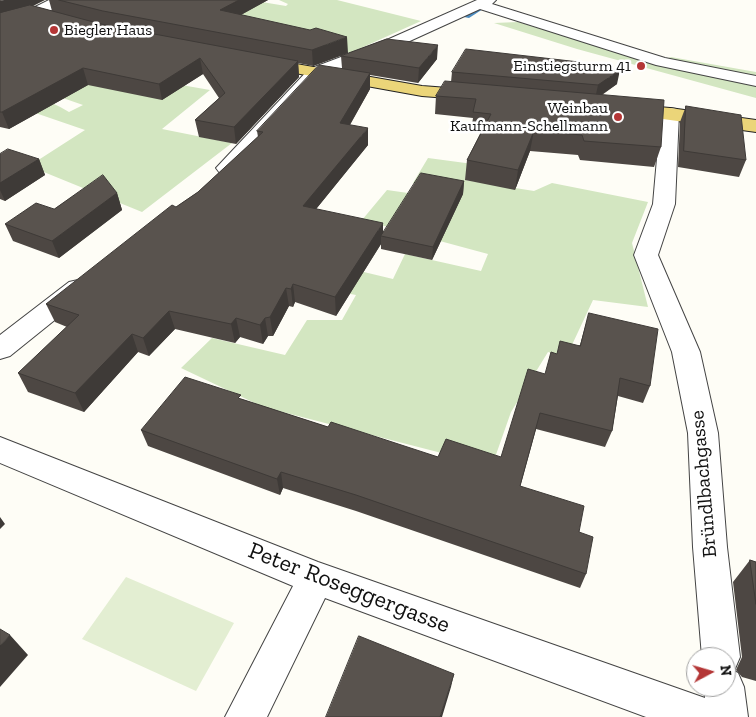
<!DOCTYPE html>
<meta charset="utf-8">
<style>
body{margin:0}
#map{position:relative;width:756px;height:717px;overflow:hidden;background:#fefdf6;font-family:"Zilla Slab",serif}
canvas{display:block}
.north{position:absolute;left:686px;top:647px;width:50px;height:50px;box-sizing:border-box;background:#fff;border:1px solid #a0a0a0;border-radius:50%;rotate:84deg;font-size:14px;font-weight:700;line-height:20px;text-align:center;color:#111}
.north::after{content:'';display:block;margin:auto;width:18px;height:22px;background:#b43636;clip-path:polygon(50% 0,100% 100%,50% 72%,0 100%)}
</style>
<div id="map">
<canvas width="756" height="717"></canvas>
<div class="north">N</div>
</div>
<script>
const ctx = document.querySelector('canvas').getContext('2d');
ctx.lineJoin = 'round';
function fillPath(path, color) { ctx.fillStyle = color; ctx.fill(path, 'evenodd'); }
function strokePath(path, color, width, dash) { ctx.strokeStyle = color; ctx.lineWidth = width; ctx.lineCap = dash ? 'butt' : 'round'; ctx.setLineDash(dash || []); ctx.stroke(path); }
function write(font, color, halo, rows, align = 'center') {
  ctx.font = font + ' "Zilla Slab",serif'; ctx.lineWidth = 5; ctx.setLineDash([]); ctx.textBaseline = 'middle'; ctx.strokeStyle = halo; ctx.fillStyle = color; for (const [text, x, y, turn = 0] of rows) {
    ctx.save(); ctx.translate(x, y); ctx.rotate((+turn || 0) * Math.PI / 180); ctx.textAlign = isNaN(turn) ? turn : align; if (halo) ctx.strokeText(text, 0, 0); ctx.fillText(text, 0, 0); ctx.restore();
  }
}
fillPath(new Path2D(`
 M279 0H337L421 21 350 53 317 43 171 15 256 1 286 6 288 4Z
 M518 22 653 63 671 57 756 72V98L577 49 494 23Z
 M118 66 170 83 210 90 162 129 232 143 142 212 29 166 85 130 15 106 0 90C25 94 47 98 69 112L83 105 60 97Z
 M428 158 473 164 465 180 534 191 552 183 648 202 632 243 648 307 593 300 571 347 584 362 548 352 511 412 492 466 263 407 181 368 212 338 285 355 307 320H342L356 295 329 290 343 267 393 279 405 254 481 271 488 254 362 220 387 190 422 195 420 186 413 183Z`), '#d3e6c1');
fillPath(new Path2D(`
 M126 577 234 623 196 691 82 639Z`), '#e3eed2');
fillPath(new Path2D(`
 M490 0H497L469 18 464 17Z`), '#4d8dc1');
const minor = new Path2D(`
 M49 0H67L65 3C54 8 41 19 29 16L27 13 29 10Z
 M477 0H496L492 4 665 58 756 76V86L656 65 480 9 401 45 321 77 233 172 226 174 219 172 216 168 309 69 389 39Z
 M670 108 676 109 679 113 675 204 658 255 700 352 718 433 727 547 740 657 734 671 738 673 744 687 748 717H646L325 598 267 717H225L293 586 0 463V437L318 562 705 698 704 687H726V657H702L693 547 688 433 672 352 634 255 653 204 661 113 664 109Z
 M78 280 87 282 90 288 87 294 10 356 0 359V335L69 282Z`);
const major = new Path2D(`
 M262 58 422 86 474 90 480 91 483 95 480 99 474 100 422 96 256 66 254 63 256 60Z
 M626 104 670 108 756 120V132L620 113 617 109 620 105Z`);
strokePath(minor, '#444', 2);
strokePath(major, '#222', 2);
fillPath(minor, '#fff');
fillPath(major, '#ebd579');
fillPath(new Path2D(`
 M0 0 33 6 52 11 49 0H268L241 15 348 53 313 66 298 63 299 77 236 144 199 137 195 120 219 98 203 74 162 100 88 85 9 129 0 127Z
 M341 56 437 59 418 83 370 75V89L350 125 368 145 316 209 383 232 464 181 463 194 432 260 381 249V244L336 316 295 302 293 307 289 306 273 336H268L263 344 240 337 235 343 175 329 149 356 138 352 84 412 28 392 18 373 67 327 55 322 46 304 176 207 198 192 258 137 257 131 342 68Z
 M579 66 617 84 602 95 661 147 654 167 580 160 578 155 530 151 515 190 465 180 467 160 481 132 471 131 473 118 435 114 436 96 451 82 452 72Z
 M686 106 746 160 739 177 678 167 680 122Z
 M0 154 39 159 45 175 5 201 0 199Z
 M117 193 122 210 59 258 13 241 5 224 54 209Z
 M589 313 650 386 643 403 618 396 612 431 605 447 536 429 520 487 579 532 586 574 580 588 356 511 283 488 280 495 148 446 141 430 241 399 328 427 438 457H501L557 354 580 345Z
 M750 560 756 562V681L742 677 736 670 742 657 733 582Z`), '#4d4743');
fillPath(new Path2D(`
 M4 0H45L27 9 0 17V1Z
 M239 0H268L222 25 220 10Z
 M347 37 348 53 313 66 312 50Z
 M438 45 437 59 418 83 419 68Z
 M200 58 203 74 162 100 159 84Z
 M298 61 299 77 236 144 234 127Z
 M83 68 88 85 9 129 2 112Z
 M620 70 617 84 595 99 598 85Z
 M370 73V89L341 140 340 123Z
 M368 128V145L304 224 303 206Z
 M534 131 530 151 515 190 518 170Z
 M39 159 45 175 5 201 0 190V183Z
 M464 181 463 194 432 260 433 247Z
 M117 193 122 210 59 258 52 241Z
 M383 223V236H381V244L336 316 335 297Z
 M293 284 295 302 293 307 291 289Z
 M286 288 289 306 273 336 270 317Z
 M169 311 175 329 149 356 143 338Z
 M236 318 240 337 235 343 231 324Z
 M265 318 268 336 263 344 260 325Z
 M132 334 138 352 84 412 75 393Z
 M281 472 283 488 280 495 277 479Z
 M0 517 5 524 0 529Z
 M10 635 28 655 0 687V646Z
 M454 674 451 687 442 717H440Z`), '#3e3a37');
const building = new Path2D(`
 M59 0H239L220 10 310 30 316 28 347 37 312 50 103 11Z
 M30 5 101 24 298 61 234 127 195 120 225 93 200 58 159 84 83 68 2 112H0V13Z
 M387 39 438 45 419 68 341 56Z
 M466 49 579 62V66L620 70 598 85 452 72Z
 M319 65 370 73 340 123 368 128 303 206 383 223 335 297 293 284 291 289 286 288 270 317 265 318 260 325 236 318 231 324 169 311 143 338 132 334 75 393 18 373 79 315 46 304 172 205 176 207 198 192 263 132 257 131Z
 M445 81 664 100 661 147 584 141 582 135 534 131 518 170 467 160 491 114 473 112 476 99 436 96Z
 M686 106 741 115 746 160 684 151Z
 M8 149 39 159 0 183V154Z
 M421 173 464 181 433 247 381 236Z
 M103 175 117 193 52 241 5 224 36 203 54 209Z
 M589 313 658 329 650 386 620 378 612 431 540 413 520 486 584 506 579 532 593 537 586 574 356 495 281 472 277 479 141 430 185 377 241 395 238 398 328 427 331 422 438 457 446 439 501 457 528 369 545 374 551 352 557 354 560 341 580 346Z
 M750 560 756 562V604Z
 M0 629 10 635 0 646Z
 M359 636 454 674 440 717H326Z`);
fillPath(building, '#59534e');
strokePath(building, '#3e3a37', 1);
for (const [x, y, r, color] of [
 [54,30,5,"#b43636"],
 [641,66,5,"#b43636"],
 [618,117,5,"#b43636"]
]) { const dot = new Path2D(); dot.arc(x, y, r, 0, 2 * Math.PI); ctx.fillStyle = color; ctx.fill(dot); strokePath(dot, '#fff', 2); }
write('16px', '#111', '#fff', [
 ["Biegler Haus",64,30,"left"],
 ["Einstiegsturm 41",631,66],
 ["Weinbau",608,108],
 ["Kaufmann-Schellmann",608,126]
], 'right');
write('20px', '#111', '#fff', [
 ["Bründlbachgasse",704,484,-95]
]);
write('24px', '#111', '#fff', [
 ["Peter Roseggergasse",349,588,21]
]);
</script>
